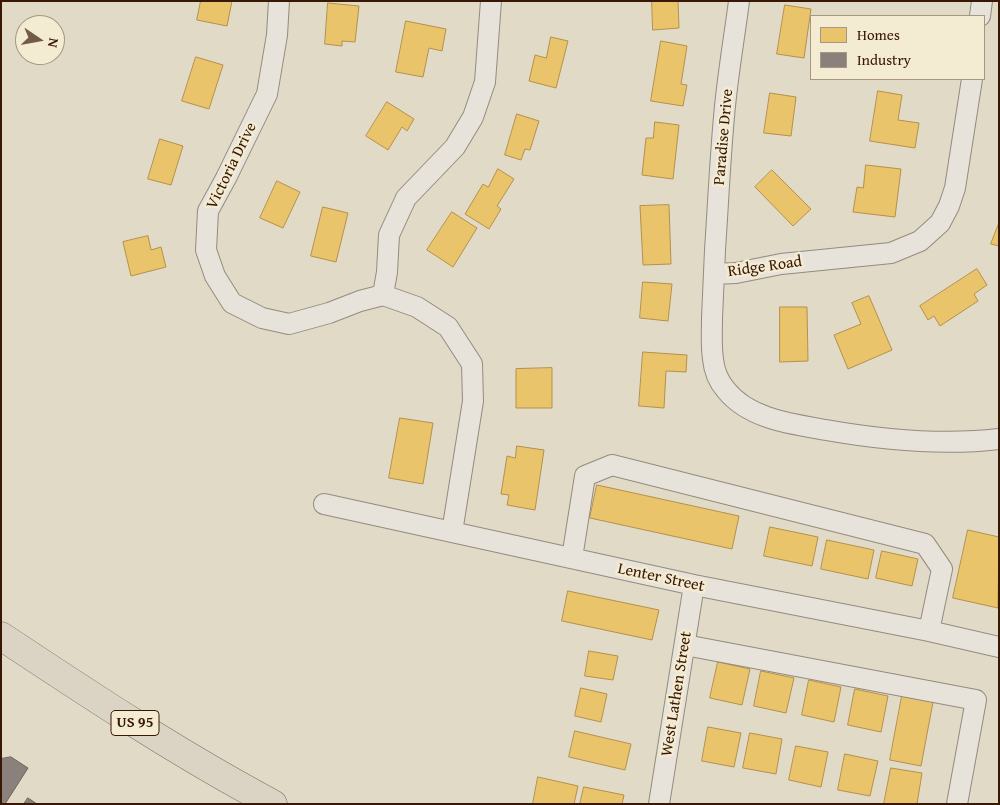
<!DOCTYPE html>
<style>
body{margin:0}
#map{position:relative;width:1000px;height:805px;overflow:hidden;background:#e1dac6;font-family:"Gentium Book Plus",serif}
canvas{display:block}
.frame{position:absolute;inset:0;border:2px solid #381705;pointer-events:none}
.legend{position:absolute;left:810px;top:15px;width:175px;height:65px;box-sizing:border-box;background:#f3ebd2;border:1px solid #a89680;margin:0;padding:6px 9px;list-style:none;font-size:15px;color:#381705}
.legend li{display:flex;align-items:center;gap:10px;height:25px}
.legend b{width:25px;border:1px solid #a89680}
.north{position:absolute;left:15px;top:15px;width:50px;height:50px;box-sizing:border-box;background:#f3ebd2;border:1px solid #a89680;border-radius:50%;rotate:102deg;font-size:14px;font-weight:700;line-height:20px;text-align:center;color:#381705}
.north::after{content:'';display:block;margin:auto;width:18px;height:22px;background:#735b49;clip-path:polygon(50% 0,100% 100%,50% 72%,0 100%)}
</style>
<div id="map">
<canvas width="1000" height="805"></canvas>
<div class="frame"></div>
<ul class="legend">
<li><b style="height:14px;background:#e9c46a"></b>Homes</li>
<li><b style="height:14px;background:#8a817c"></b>Industry</li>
</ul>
<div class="north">N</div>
</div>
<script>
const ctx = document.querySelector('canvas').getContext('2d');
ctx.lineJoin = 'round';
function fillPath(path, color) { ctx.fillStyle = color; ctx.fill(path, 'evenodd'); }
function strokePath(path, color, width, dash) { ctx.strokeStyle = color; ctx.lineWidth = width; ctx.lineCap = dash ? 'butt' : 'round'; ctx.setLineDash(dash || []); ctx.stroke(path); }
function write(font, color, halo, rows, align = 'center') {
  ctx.font = font + ' "Gentium Book Plus",serif'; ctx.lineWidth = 5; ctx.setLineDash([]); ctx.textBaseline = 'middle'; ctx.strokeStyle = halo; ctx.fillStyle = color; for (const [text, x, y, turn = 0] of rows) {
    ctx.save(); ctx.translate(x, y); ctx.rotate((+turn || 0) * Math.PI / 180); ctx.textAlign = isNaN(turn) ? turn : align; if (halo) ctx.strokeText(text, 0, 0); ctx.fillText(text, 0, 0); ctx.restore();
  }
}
const homes = new Path2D(`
 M201 1H232L227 26 197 20Z
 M652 1H678L679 28 653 30Z
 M328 3 359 6 355 42 342 41V46L325 44Z
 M785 5 811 9 804 58 777 54Z
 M406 21 446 29 442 51 429 48 423 77 396 72Z
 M551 37 568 41 556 88 529 81 535 55 546 58Z
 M661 41 687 46 681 84 687 85 683 106 651 101Z
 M196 57 223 65 209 109 182 101Z
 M878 91 902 95 898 120 919 123 915 148 870 141Z
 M770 93 796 97 791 136 764 133Z
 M387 102 414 119 407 131 402 127 388 150 366 136Z
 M517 114 539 121 530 150 525 149 521 160 505 155Z
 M655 122 679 125 673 179 642 175 646 138H653Z
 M160 139 183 146 171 185 148 179Z
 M866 165 901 169 895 217 853 212 857 187 863 188Z
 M498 169 514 179 497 206 501 209 489 229 465 214 483 184 488 187Z
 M772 170 811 209 793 226 755 187Z
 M277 181 300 192 283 228 260 218Z
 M669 205 671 264 643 265 640 206Z
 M323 207 348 213 336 262 311 256Z
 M452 212 477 228 453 267 427 250Z
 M999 223V246L991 244Z
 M148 236 151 250 161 247 166 267 131 276 123 242Z
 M977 269 987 285 974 294 978 301 940 326 934 316 928 320 920 306Z
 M643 282 672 284 668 321 640 318Z
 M869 296 892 350 848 369 834 335 861 324 852 303Z
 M780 307H807L808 361 780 362Z
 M643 352 687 355 686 372 666 371 664 408 639 406Z
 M552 368V408H516V369Z
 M400 418 433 423 423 484 389 478Z
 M517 446 544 450 535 510 507 505 509 495 501 494 507 456 515 458Z
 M597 485 739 516 732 549 590 518Z
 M770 527 818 537 812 566 764 556Z
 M968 530 999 537 998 608 953 598Z
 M827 540 874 550 868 579 821 569Z
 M882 551 918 559 912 586 876 578Z
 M568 591 659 610 652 640 562 621Z
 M589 651 618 656 613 680 585 676Z
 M718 662 750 669 742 705 710 698Z
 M761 671 794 678 786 713 754 706Z
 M809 680 841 687 834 722 802 715Z
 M581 688 607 694 601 722 575 716Z
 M855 689 888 696 881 732 848 725Z
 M902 696 933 702 921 766 890 760Z
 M708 727 741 733 734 767 702 761Z
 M575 731 631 744 625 770 569 757Z
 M750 733 782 739 776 774 743 768Z
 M796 746 828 752 821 787 789 780Z
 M845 754 878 761 870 796 838 790Z
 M891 768 922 773 917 804H884Z
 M538 777 578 786 574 804H533Z
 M584 787 624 795 622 804H580Z`);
fillPath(homes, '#e9c46a');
strokePath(homes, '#b4904c', 1);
const industry = new Path2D(`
 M11 757 28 768 5 804H1V759Z
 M28 798 37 804H24Z`);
fillPath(industry, '#8a817c');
strokePath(industry, '#716158', 1);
const minor = new Path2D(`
 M279 1 277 35 267 94 226 178 208 211 206 250 215 276 232 303 262 318 289 324 329 313 360 301 383 295 417 307 448 327 472 364 473 401 452 532
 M739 1C734 40 727 79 724 117 720 161 718 206 715 250 714 272 713 295 712 318 712 331 711 346 713 359 714 370 719 382 726 390 749 419 792 424 826 430 883 440 941 446 999 439
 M980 16 982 1
 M714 274 736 273 781 264 891 253 920 241 940 223 949 206 955 188 972 79
 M383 295 387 272 389 235 406 198 455 147 473 117 485 82 491 1
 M324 504 694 585 929 631 999 647
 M572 558 585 476 612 465 925 544 942 569 929 631
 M685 645 976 700 957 804
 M659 804 694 585`);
const highway = new Path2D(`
 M1 636C90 695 179 754 273 804`);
strokePath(minor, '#938b7e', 22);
strokePath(highway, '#7b7265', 29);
strokePath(minor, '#e7e3da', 20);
strokePath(highway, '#dbd4c4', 28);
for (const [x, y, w] of [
 [135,723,48]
]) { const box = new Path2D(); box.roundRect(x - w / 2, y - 12.5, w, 25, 4); ctx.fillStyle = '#f3ebd2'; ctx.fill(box); strokePath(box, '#381705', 1); }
write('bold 15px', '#381705', null, [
 ["US 95",135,723]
]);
write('16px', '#381705', '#f3ebd2', [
 ["Paradise Drive",724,137,-85],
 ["Victoria Drive",232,166,-64],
 ["Ridge Road",765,267,-8],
 ["Lenter Street",661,578,12],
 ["West Lathen Street",677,694,-81]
]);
</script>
